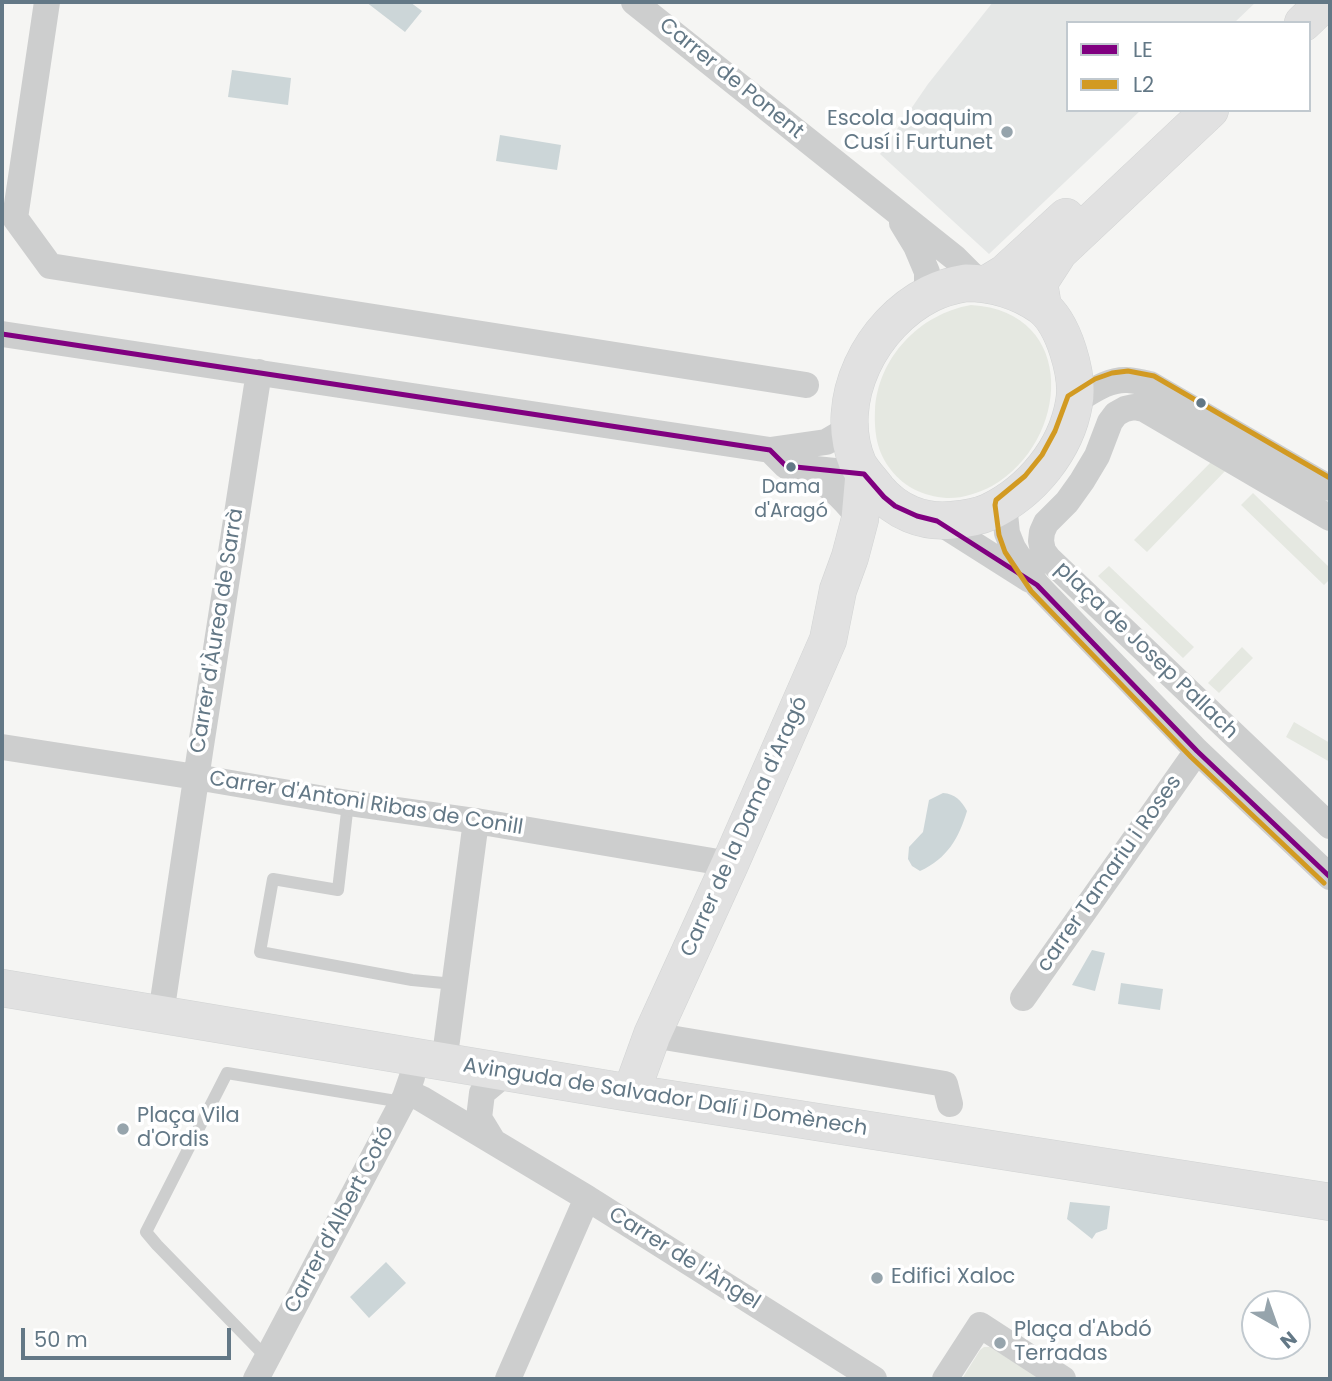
<!DOCTYPE html>
<meta charset="utf-8">
<style>
body{margin:0}
#map{position:relative;width:1332px;height:1381px;overflow:hidden;background:#f5f5f3;font-family:Poppins,sans-serif}
canvas{display:block}
.frame{position:absolute;inset:0;border:4px solid #637886;pointer-events:none}
.legend{position:absolute;left:1066px;top:21px;width:245px;height:91px;box-sizing:border-box;background:#fff;border:2px solid #c1c9cf;margin:0;padding:9px 12px;list-style:none;font-size:21px;color:#637886}
.legend li{display:flex;align-items:center;gap:14px;height:35px}
.legend b{width:35px;border:2px solid #c1c9cf}
.north{position:absolute;left:1241px;top:1290px;width:70px;height:70px;box-sizing:border-box;background:#fff;border:2px solid #c1c9cf;border-radius:50%;rotate:140deg;font-size:19px;font-weight:700;line-height:28px;text-align:center;color:#637886}
.north::after{content:'';display:block;margin:auto;width:24px;height:32px;background:#96a4ac;clip-path:polygon(50% 0,100% 100%,50% 72%,0 100%)}
.scale{position:absolute;left:21px;top:1328px;width:210px;height:32px;box-sizing:border-box;border:4px solid #637886;border-top:0;padding-left:9px;font-size:21px;line-height:24px;white-space:nowrap;color:#637886;-webkit-text-stroke:5px #fff;paint-order:stroke}
</style>
<div id="map">
<canvas width="1332" height="1381"></canvas>
<div class="frame"></div>
<ul class="legend">
<li><b style="height:9px;background:#800080"></b>LE</li>
<li><b style="height:9px;background:#d29a22"></b>L2</li>
</ul>
<div class="north">N</div>
<div class="scale">50 m</div>
</div>
<script>
const ctx = document.querySelector('canvas').getContext('2d');
ctx.lineJoin = 'round';
function fillPath(path, color) { ctx.fillStyle = color; ctx.fill(path, 'evenodd'); }
function strokePath(path, color, width, dash) { ctx.strokeStyle = color; ctx.lineWidth = width; ctx.lineCap = dash ? 'butt' : 'round'; ctx.setLineDash(dash || []); ctx.stroke(path); }
function write(font, color, halo, rows, align = 'center') {
  ctx.font = font + ' Poppins,sans-serif'; ctx.lineWidth = 7; ctx.setLineDash([]); ctx.textBaseline = 'middle'; ctx.strokeStyle = halo; ctx.fillStyle = color; for (const [text, x, y, turn = 0] of rows) {
    ctx.save(); ctx.translate(x, y); ctx.rotate((+turn || 0) * Math.PI / 180); ctx.textAlign = isNaN(turn) ? turn : align; if (halo) ctx.strokeText(text, 0, 0); ctx.fillText(text, 0, 0); ctx.restore();
  }
}
fillPath(new Path2D(`
 M993 2H1256L1234 23H1068V110H1141L989 254 880 154 928 84Z`), '#e5e7e6');
fillPath(new Path2D(`
 M971 305C1079 311 1070 442 992 486 978 493 961 499 946 498 924 496 905 488 891 470 877 452 874 433 875 410 878 358 919 314 971 305Z
 M1216 457 1228 468 1147 552 1134 540Z
 M1253 493 1330 568V579L1324 585 1241 505Z
 M1109 566 1194 647 1183 658 1098 576Z
 M1242 647 1253 658 1219 693 1208 683Z
 M1294 722 1330 743V762L1286 737Z
 M984 1347H990L1041 1379H962L980 1350Z`), '#e5e8e1');
fillPath(new Path2D(`
 M366 2H410L422 11 405 32Z
 M232 70 291 78 288 105 228 97Z
 M500 135 561 145 557 170 496 161Z
 M943 793C955 794 961 800 967 811 959 838 947 859 920 871L912 866 908 859 909 847 923 832 929 800Z
 M1092 950 1105 953 1095 991 1072 985Z
 M1121 983 1163 989 1160 1010 1118 1004Z
 M1070 1202 1110 1206 1107 1229 1096 1233 1092 1239 1067 1219Z
 M386 1262 406 1283 369 1318 350 1297Z`), '#ccd6d8');
const secondary = new Path2D(`
 M1303 23 1325 2
 M966 283C992 283 1019 291 1041 306 1064 323 1079 376 1074 403 1066 450 1031 492 989 512 978 517 964 519 952 520 923 523 896 512 877 489 871 481 863 473 858 464 831 400 872 323 930 294 942 288 954 285 966 283Z
 M987 284 1005 273 1066 217
 M1043 307 1039 283 1059 252 1210 110
 M2 988 631 1093 1330 1202
 M631 1093 652 1035 730 864 828 640 838 590 850 557 860 519 864 474`);
strokePath(secondary, '#d1d3d3', 38);
strokePath(new Path2D(`
 M348 803 338 890 273 879 260 952 412 980 454 984
 M267 1358 157 1245 146 1232 227 1073 402 1102`), '#cdcece', 12);
strokePath(new Path2D(`
 M47 2 15 218 50 266 806 385
 M634 2 955 258 980 283
 M902 223 916 246 927 272V295
 M2 334 770 450 826 442 850 428
 M1074 402C1090 393 1107 379 1127 380 1134 380 1143 383 1150 384L1330 488
 M770 450 786 466 864 474
 M800 472C830 484 840 494 860 519
 M1004 504 1007 533 1013 548 1037 585 1197 751 1330 877
 M1330 518 1144 409 1134 407 1125 409 1116 414 1110 422 1097 456 1082 481 1067 502 1046 523 1042 532 1041 541 1043 551 1049 559 1330 826
 M937 521 1030 580
 M2 747 196 777 348 803 476 821 730 864
 M1023 998 1197 751
 M161 1014 200 752 259 372
 M652 1035 945 1084 950 1104
 M444 1063 476 821
 M407 1092 422 1099 587 1198 874 1379
 M493 1141 479 1118 482 1093 506 1073
 M256 1379 405 1097 412 1077
 M508 1379 587 1198
 M945 1379 980 1325 1063 1379`), '#cdcece', 26);
strokePath(secondary, '#e1e1e1', 37);
strokePath(new Path2D(`
 M2 334 770 450 786 466 864 474 884 497 895 506 917 516 937 521 1037 585 1197 751 1330 877`), '#800080', 5);
strokePath(new Path2D(`
 M1324 883 1191 757 1031 591 1005 552 999 535 995 505 996 500 1025 476 1042 455 1055 431 1068 396 1095 379 1112 373 1128 371 1154 376 1330 478`), '#d29a22', 5);
for (const [x, y, r, color] of [
 [1007,132,7,"#96a4ac"],
 [1201,403,6,"#637886"],
 [791,467,6,"#637886"],
 [123,1129,7,"#96a4ac"],
 [877,1278,7,"#96a4ac"],
 [1000,1343,7,"#96a4ac"]
]) { const dot = new Path2D(); dot.arc(x, y, r, 0, 2 * Math.PI); ctx.fillStyle = color; ctx.fill(dot); strokePath(dot, '#fff', 2.5); }
write('19px', '#637886', '#fff', [
 ["Dama",791,488],
 ["d'Aragó",791,512]
]);
write('21px', '#637886', '#fff', [
 ["Carrer de Ponent",731,79,39],
 ["Carrer d'Àurea de Sarrà",218,631,-81],
 ["plaça de Josep Pallach",1146,651,44],
 ["Carrer d'Antoni Ribas de Conill",366,804,9],
 ["Carrer de la Dama d'Aragó",745,827,-66],
 ["carrer Tamariu i Roses",1110,874,-55],
 ["Avinguda de Salvador Dalí i Domènech",665,1098,9],
 ["Carrer d'Albert Cotó",340,1220,-62],
 ["Carrer de l'Àngel",684,1259,32]
]);
write('21px', '#637886', '#fff', [
 ["Escola Joaquim",993,120,"right"],
 ["Cusí i Furtunet",993,144,"right"],
 ["Plaça Vila",137,1117],
 ["d'Ordis",137,1141],
 ["Edifici Xaloc",891,1278],
 ["Plaça d'Abdó",1014,1331],
 ["Terradas",1014,1355]
], 'left');
</script>
